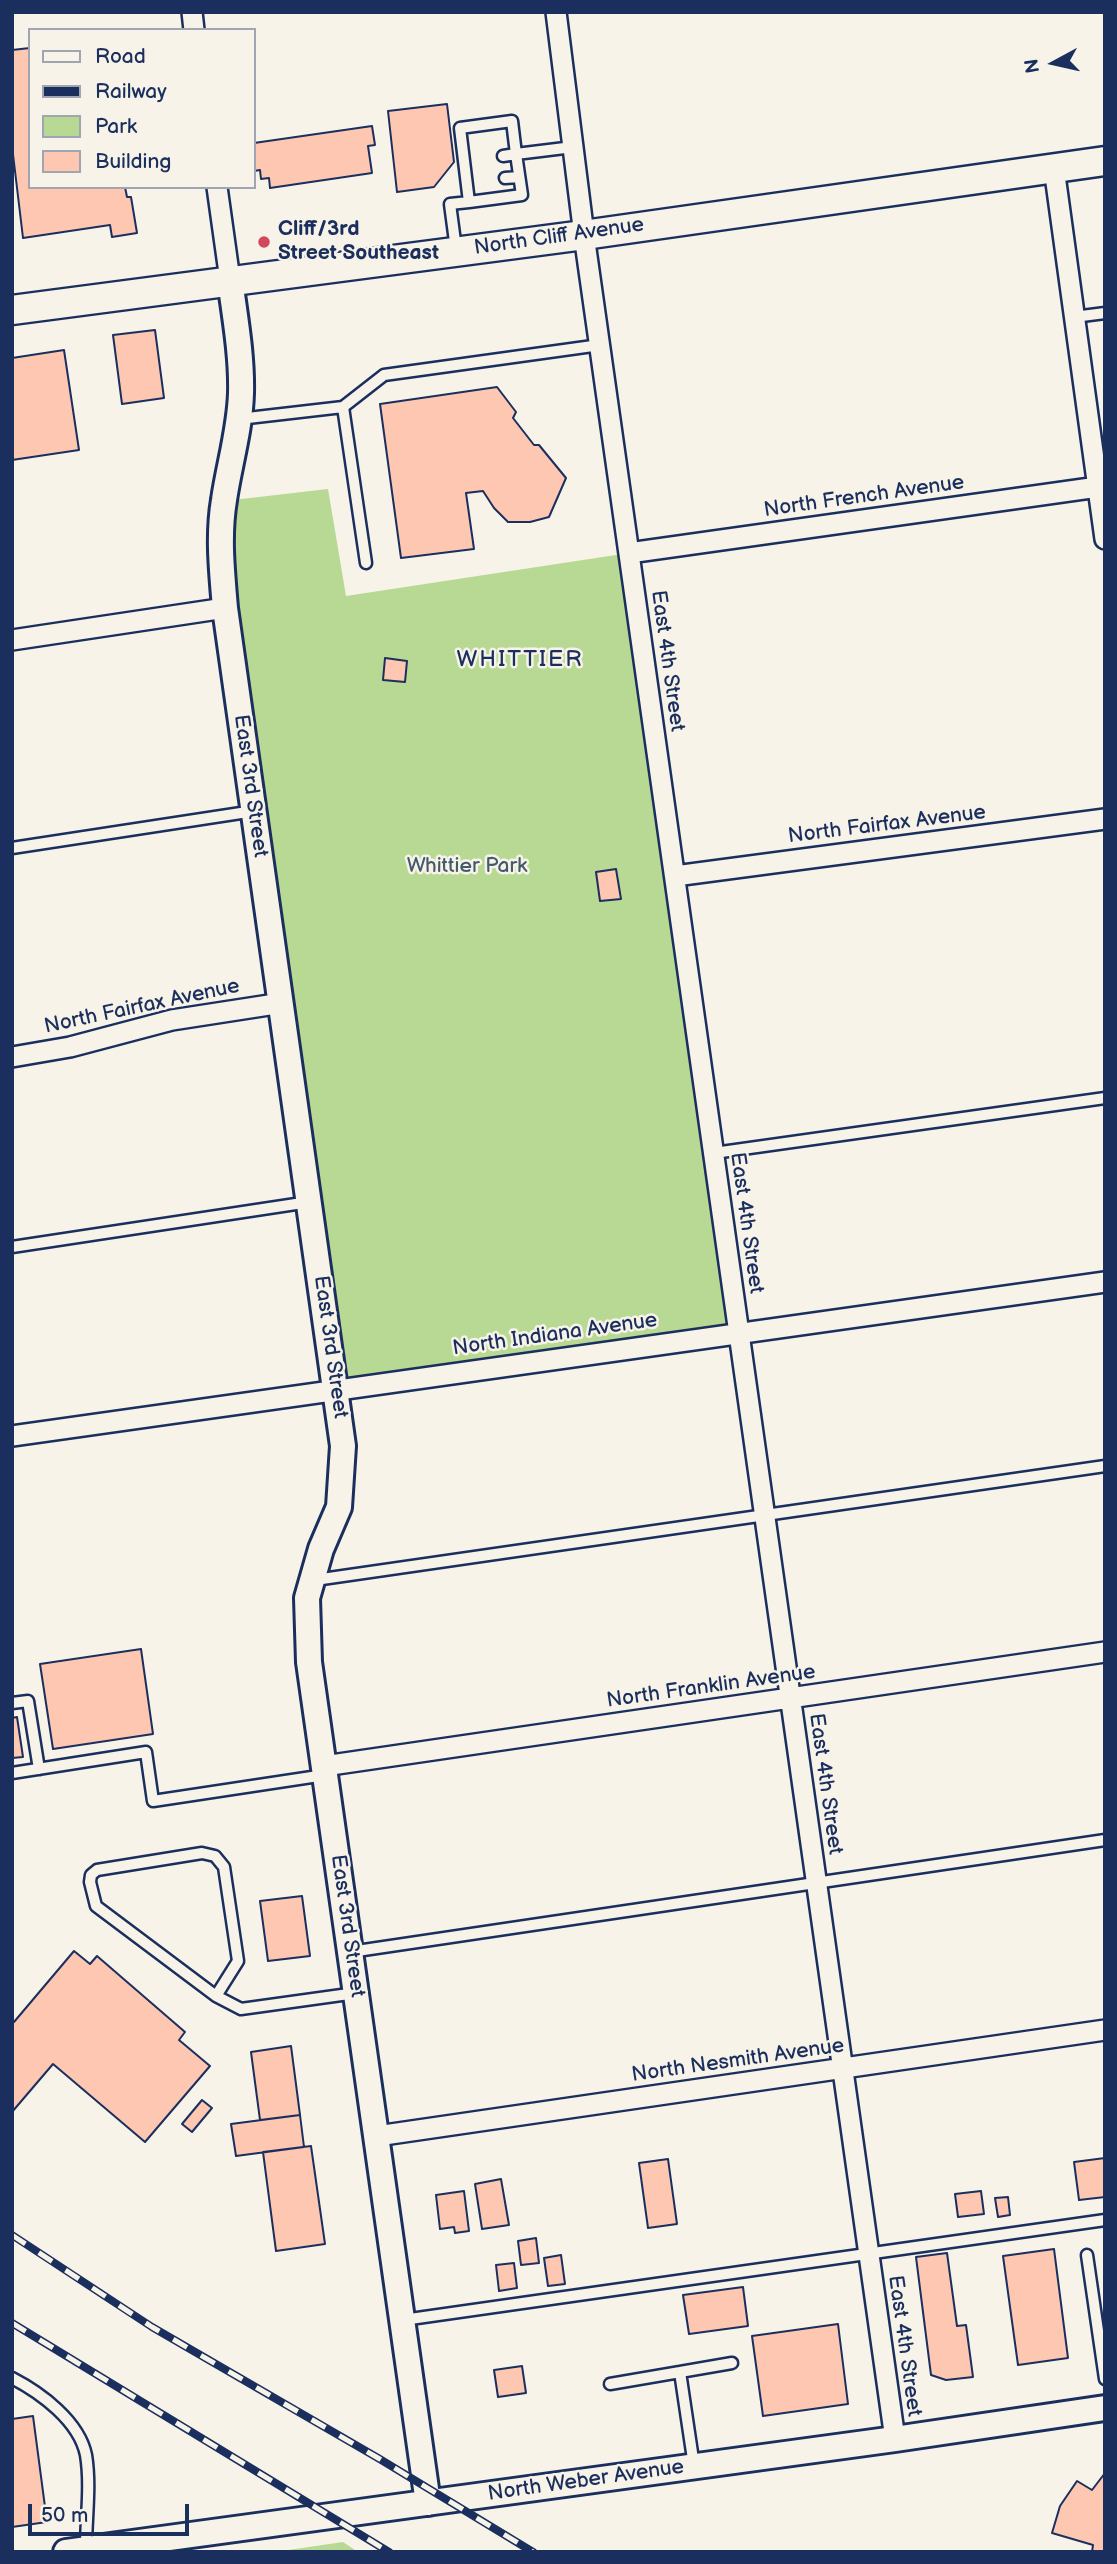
<!DOCTYPE html>
<style>
body{margin:0}
#map{position:relative;width:1117px;height:2564px;overflow:hidden;background:#f7f3e8;font-family:"Balsamiq Sans",sans-serif}
canvas{display:block}
.frame{position:absolute;inset:0;border:14px solid #1b2f5e;pointer-events:none}
.legend{position:absolute;left:28px;top:28px;width:228px;height:161px;box-sizing:border-box;background:#f7f3e8;border:2px solid #9fa5b1;margin:0;padding:9px 12px;list-style:none;font-size:21px;color:#1b2f5e}
.legend li{display:flex;align-items:center;gap:14px;height:35px}
.legend b{width:35px;border:2px solid #9fa5b1}
.north{position:absolute;left:1019px;top:28px;width:70px;height:70px;-webkit-text-stroke:5px #f7f3e8;paint-order:stroke;rotate:262deg;font-size:19px;font-weight:700;line-height:28px;text-align:center;color:#1b2f5e}
.north::after{content:'';display:block;margin:auto;width:24px;height:32px;background:#1b2f5e;clip-path:polygon(50% 0,100% 100%,50% 72%,0 100%)}
.scale{position:absolute;left:28px;top:2504px;width:161px;height:32px;box-sizing:border-box;border:4px solid #1b2f5e;border-top:0;padding-left:9px;font-size:21px;line-height:24px;white-space:nowrap;color:#1b2f5e;-webkit-text-stroke:5px #f7f3e8;paint-order:stroke}
</style>
<div id="map">
<canvas width="1117" height="2564"></canvas>
<div class="frame"></div>
<ul class="legend">
<li><b style="height:9px;background:#f7f3e8"></b>Road</li>
<li><b style="height:9px;background:#1b2f5e"></b>Railway</li>
<li><b style="height:19px;background:#b8d993"></b>Park</li>
<li><b style="height:19px;background:#fec7b2"></b>Building</li>
</ul>
<div class="north">N</div>
<div class="scale">50 m</div>
</div>
<script>
const ctx = document.querySelector('canvas').getContext('2d');
ctx.lineJoin = 'round';
function fillPath(path, color) { ctx.fillStyle = color; ctx.fill(path, 'evenodd'); }
function strokePath(path, color, width, dash) { ctx.strokeStyle = color; ctx.lineWidth = width; ctx.lineCap = dash ? 'butt' : 'round'; ctx.setLineDash(dash || []); ctx.stroke(path); }
function write(font, color, halo, rows, align = 'center') {
  ctx.font = font + ' "Balsamiq Sans",sans-serif'; ctx.lineWidth = 5; ctx.setLineDash([]); ctx.textBaseline = 'middle'; ctx.strokeStyle = halo; ctx.fillStyle = color; for (const [text, x, y, turn = 0] of rows) {
    ctx.save(); ctx.translate(x, y); ctx.rotate((+turn || 0) * Math.PI / 180); ctx.textAlign = isNaN(turn) ? turn : align; if (halo) ctx.strokeText(text, 0, 0); ctx.fillText(text, 0, 0); ctx.restore();
  }
}
fillPath(new Path2D(`
 M328 489 346 596 629 553 739 1333 336 1389 224 501Z
 M343 2542 358 2552H275Z`), '#b8d993');
const building = new Path2D(`
 M30 48V187H125L127 197H131L137 233 112 237 110 225 23 238 12 146V50Z
 M447 104 454 162 434 187 397 192 388 111Z
 M372 126 375 145 368 146 372 173 270 188 269 178 261 179 260 170 254 171V143Z
 M155 330 164 398 122 404 113 335Z
 M64 350 79 450 12 460V358Z
 M497 387 516 412 513 418 534 445H539L566 478 549 517 530 522H508L494 508 483 491 466 493 474 549 401 558 380 404Z
 M385 658 407 661 405 682 383 680Z
 M616 869 621 899 600 901 596 872Z
 M141 1649 153 1734 53 1749 40 1664Z
 M17 1717 23 1757 12 1758V1718Z
 M302 1896 310 1956 268 1961 260 1901Z
 M74 1951 90 1964 97 1956 185 2032 179 2040 210 2066 145 2142 53 2064 12 2112V2020L14 2022Z
 M291 2046 300 2115 260 2120 251 2052Z
 M202 2100 212 2108 192 2132 182 2124Z
 M300 2115 304 2147 236 2156 231 2124Z
 M311 2146 325 2244 276 2251 263 2152Z
 M1105 2158V2197L1079 2200 1074 2162Z
 M668 2159 677 2224 648 2228 639 2163Z
 M501 2179 509 2225 482 2229 475 2184Z
 M464 2191 469 2231 455 2233 454 2227 440 2229 436 2195Z
 M981 2191 984 2214 958 2217 955 2194Z
 M1008 2197 1010 2215 998 2217 995 2198Z
 M536 2238 539 2263 521 2265 518 2241Z
 M1054 2249 1068 2358 1018 2365 1003 2256Z
 M947 2253 957 2326 966 2325 973 2377 946 2380 931 2375 916 2257Z
 M561 2255 565 2284 548 2286 544 2258Z
 M514 2263 517 2288 499 2291 496 2265Z
 M743 2287 748 2326 689 2334 683 2295Z
 M838 2324 848 2404 763 2416 752 2336Z
 M522 2366 526 2393 498 2397 494 2370Z
 M33 2416 47 2522 12 2527V2419Z
 M1105 2473V2552H1092L1093 2545 1052 2533 1060 2506 1077 2481 1092 2490Z`);
fillPath(building, '#fec7b2');
strokePath(building, '#1b2f5e', 2);
const service = new Path2D(`
 M505 178 519 177
 M469 202 522 195 516 154 503 156
 M456 249 450 204 469 202 460 128 512 121 516 154 573 147
 M1074 317 1105 313
 M343 407 366 563
 M239 419 343 407 384 375 600 345
 M12 848 254 811
 M714 1153 1105 1098
 M12 1247 309 1202
 M315 1580 1105 1466
 M12 1703 28 1701 39 1769
 M12 1773 146 1752 153 1801 325 1775
 M350 1952 1105 1840
 M216 1996 238 1961 224 1867 215 1856 202 1853 97 1870 91 1875 90 1882 96 1906 216 1996 241 2009 356 1993
 M1087 2255 1105 2379
 M403 2320 1105 2220
 M680 2372 732 2363
 M12 2378C41 2393 79 2421 86 2455 91 2485 86 2519 86 2548
 M610 2384 680 2372 694 2466`);
const minor = new Path2D(`
 M192 12 194 30
 M556 12 584 235 895 2439
 M1054 168 1105 539
 M217 187 230 280
 M629 553 1105 486
 M12 640 225 608
 M675 876 1105 819
 M12 1057 70 1047 172 1020 282 1003
 M12 1436 1105 1282
 M324 1766 1105 1652
 M377 2136 1105 2030`);
const tertiary = new Path2D(`
 M230 280C235 317 242 356 241 393 240 430 229 465 224 500 218 536 222 572 225 608L343 1446 339 1507 321 1549 307 1598 309 1662 428 2503
 M66 2552 895 2439 1105 2408`);
const secondary = new Path2D(`
 M12 310 584 235 1105 161`);
strokePath(service, '#1b2f5e', 15);
strokePath(minor, '#1b2f5e', 24);
strokePath(tertiary, '#1b2f5e', 30);
strokePath(secondary, '#1b2f5e', 33);
strokePath(service, '#f7f3e8', 10);
strokePath(minor, '#f7f3e8', 19);
strokePath(tertiary, '#f7f3e8', 24);
strokePath(secondary, '#f7f3e8', 28);
const rail = new Path2D(`
 M12 2235 152 2327 378 2458 533 2552
 M12 2323 389 2552`);
strokePath(rail, '#1b2f5e', 8);
strokePath(rail, '#f7f3e8', 5, [16]);
for (const [x, y, r, color] of [
 [264,242,7,"#d1495b"]
]) { const dot = new Path2D(); dot.arc(x, y, r, 0, 2 * Math.PI); ctx.fillStyle = color; ctx.fill(dot); strokePath(dot, '#f7f3e8', 2.5); }
write('bold 21px', '#1b2f5e', '#f7f3e8', [
 ["Cliff/3rd",278,230],
 ["Street Southeast",278,254]
], 'left');
write('21px', '#1b2f5e', '#f7f3e8', [
 ["North Cliff Avenue",559,237,-8],
 ["North French Avenue",864,497,-8],
 ["East 4th Street",667,661,82],
 ["East 3rd Street",250,786,82],
 ["North Fairfax Avenue",887,825,-7],
 ["North Fairfax Avenue",142,1007,-12],
 ["East 4th Street",746,1223,82],
 ["North Indiana Avenue",555,1335,-8],
 ["East 3rd Street",330,1347,82],
 ["North Franklin Avenue",711,1687,-8],
 ["East 4th Street",825,1784,82],
 ["East 3rd Street",347,1926,82],
 ["North Nesmith Avenue",738,2061,-8],
 ["East 4th Street",904,2346,82],
 ["North Weber Avenue",586,2481,-8]
]);
write('21px', '#425a6b', '#f7f3e8', [
 ["Whittier Park",467,867]
]);
ctx.letterSpacing = '2px';
write('23px', '#1b2f5e', '#f7f3e8', [
 ["WHITTIER",520,660]
]);
ctx.letterSpacing = '0px';
</script>
